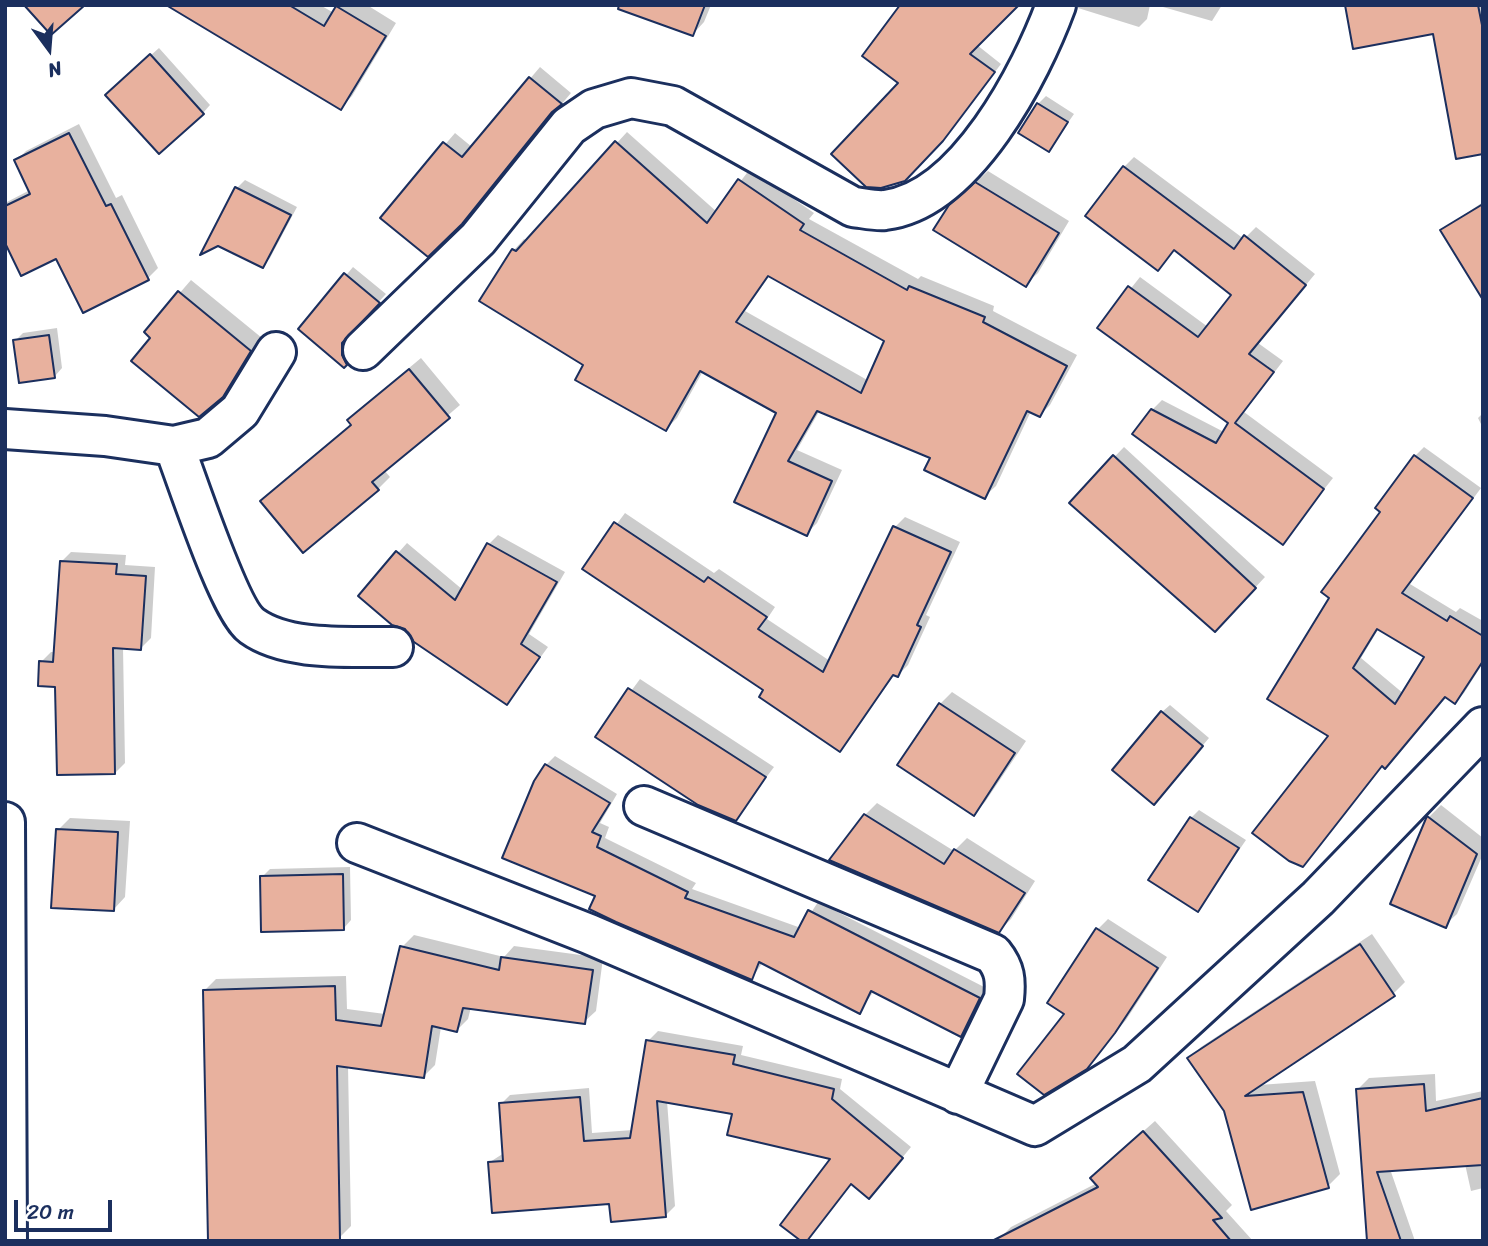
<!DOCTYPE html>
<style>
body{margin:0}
#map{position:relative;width:1488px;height:1246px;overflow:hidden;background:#fff;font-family:Sriracha,sans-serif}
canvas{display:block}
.frame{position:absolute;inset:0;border:7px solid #1b2f5e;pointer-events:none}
.north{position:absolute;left:14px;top:14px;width:70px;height:70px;-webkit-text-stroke:5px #fff;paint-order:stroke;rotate:164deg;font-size:19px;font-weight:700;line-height:28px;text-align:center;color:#1b2f5e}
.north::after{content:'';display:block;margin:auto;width:24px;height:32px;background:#1b2f5e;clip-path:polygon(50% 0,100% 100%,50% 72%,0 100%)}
.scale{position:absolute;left:14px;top:1200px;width:98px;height:32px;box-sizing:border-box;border:4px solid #1b2f5e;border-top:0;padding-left:9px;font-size:21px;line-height:24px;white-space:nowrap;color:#1b2f5e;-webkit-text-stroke:5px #fff;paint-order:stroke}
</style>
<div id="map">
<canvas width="1488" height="1246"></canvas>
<div class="frame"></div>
<div class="north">N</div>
<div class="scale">20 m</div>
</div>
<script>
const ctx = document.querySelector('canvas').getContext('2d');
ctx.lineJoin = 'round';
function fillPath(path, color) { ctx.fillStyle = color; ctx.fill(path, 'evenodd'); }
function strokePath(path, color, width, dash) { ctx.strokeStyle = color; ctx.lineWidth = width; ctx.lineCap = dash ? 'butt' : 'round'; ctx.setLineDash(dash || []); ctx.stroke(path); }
fillPath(new Path2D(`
 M169 5H320L334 13 340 5H367L396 23 352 96 340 108Z
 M614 5H711L704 22 693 34Z
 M1078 5H1150L1147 19 1139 27 1078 8Z
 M1156 5H1222L1212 21Z
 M1347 5H1483V152L1434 32Z
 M977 45 1001 64 950 131 834 154Z
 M159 48 210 105 203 113 115 87Z
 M540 67 571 93 472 211 428 255 383 217 455 133 472 147Z
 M1046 96 1074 114 1049 150 1038 104Z
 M79 124 116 198 122 195 158 268 148 278 83 310 57 256 5 248V203L30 190 16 161 26 151Z
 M627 132 717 212 750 169 814 213 809 219 918 279 921 276 994 306 993 311 1077 355 1050 405 1040 415 1031 411 996 486 985 496 932 457 820 410 797 450 842 470 817 523 806 534 737 501 778 413 703 371 677 418 666 429 586 365 514 250 524 239 527 241ZM770 275 886 340 869 381 745 311Z
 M1134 157 1244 239 1256 227 1315 274 1258 343 1283 361 1244 412 1333 478 1282 542 1152 410 1162 400 1224 432 1230 423 1100 327 1140 277 1208 327 1233 294 1176 248 1158 269 1124 167Z
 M988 171 1069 221 1038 273 1026 284 963 194Z
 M245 180 297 207 270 258 262 266 218 244 204 251 237 188Z
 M1483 202V296L1442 230Z
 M353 267 386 294 349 334V346L354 356 344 365 301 329Z
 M191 280 262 338 235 382 222 395 146 332Z
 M57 328 62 368 55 376 15 341 23 333Z
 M421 358 460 405 384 470 390 477 378 489 262 501 353 424 349 420 361 408Z
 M1483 413V428L1478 418Z
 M1124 447 1265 577 1225 620 1071 502Z
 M1424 447 1481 488 1410 584 1456 612 1460 608 1483 621V663L1464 693 1455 702 1446 696 1383 765 1312 856 1331 735 1383 512 1415 456ZM1379 628 1427 657 1404 694 1361 658Z
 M625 513 714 573 719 569 775 607 767 619 830 661 895 527 905 517 960 542 926 615 930 617 908 665 898 675 895 674 840 750 766 689 584 568Z
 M498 535 565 572 529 634 548 647 507 703 360 596 407 543 463 590 489 544Z
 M71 552 126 555 125 565 155 567 151 638 141 648 123 647 125 763 115 773 41 662 51 652H56L61 562Z
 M640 679 774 767 735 819 598 736Z
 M952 692 1026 741 985 802 974 814 940 704Z
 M1170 705 1209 738 1161 795 1162 712Z
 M555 756 617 794 600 823 609 827 605 838 696 883 692 889 801 928 818 902 988 989 970 1026 961 1035 874 991 859 1012 763 962 752 978 598 895 546 765Z
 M877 803 954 851 967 838 1035 881 1011 919 999 931 865 815Z
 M1441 805 1483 838V854L1457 914 1445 925 1392 903 1429 817Z
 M1199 810 1246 840 1198 910 1191 818Z
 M70 818 130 821 125 897 114 909 58 830Z
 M350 867 351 920 344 928 262 877 270 869Z
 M1108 919 1167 957 1126 1020 1086 1067 1067 1014 1098 929Z
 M1372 934 1405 982 1393 994 1259 1085 1315 1081 1340 1174 1328 1186 1225 1110 1190 1059 1201 1047Z
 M414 935 504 957 514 946 603 958 596 1011 584 1022 471 1007 468 1019 457 1030 441 1027 435 1065 424 1076 348 1066 351 1226 339 1238 205 990 216 979 346 976 347 1009 385 1014 402 947Z
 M658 1031 743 1046 741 1055 842 1079 840 1089 911 1147 878 1187 852 1182 806 1241 833 1158 734 1113 667 1101 675 1206 666 1215 611 1202 490 1162 504 1153 501 1104 510 1095 589 1088 592 1133 633 1130 648 1041Z
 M1435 1074 1436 1101 1483 1091V1188L1471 1191 1465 1164 1390 1169 1415 1241H1369L1358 1089 1369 1078Z
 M1155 1121 1232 1205 1226 1211 1253 1241 1000 1238 1011 1227 1097 1183 1104 1166Z`), '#0003');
const building = new Path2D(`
 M24 5H85L51 35Z
 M166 5H289L324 26 336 6 386 36 341 110Z
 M619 5H705L693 36 618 9Z
 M900 5H1019L970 54 995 72 943 141 905 181 881 188 866 187 831 154 898 83 862 56Z
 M1345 5H1478L1483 30V154L1456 159 1433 34 1353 49Z
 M150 54 204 114 159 154 105 95Z
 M529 77 562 104 552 112 462 224 428 257 380 218 443 142 462 157Z
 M1037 103 1068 122 1049 152 1018 133Z
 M69 133 106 206 111 204 149 280 83 313 56 259 21 276 5 243V206L30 194 14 160Z
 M615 141 707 223 738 179 804 224 800 230 907 290 909 286 985 317 983 322 1067 366 1040 417 1027 411 985 499 924 470 930 458 817 411 788 461 832 481 807 536 734 502 776 413 700 371 666 431 575 380 583 365 479 301 512 249 516 251ZM768 276 884 341 861 393 736 322Z
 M1123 166 1234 249 1244 235 1306 285 1249 354 1274 372 1235 423 1324 489 1283 545 1132 434 1151 409 1216 443 1228 423 1097 328 1128 286 1198 337 1231 295 1174 250 1158 271 1085 216Z
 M975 182 1059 233 1026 287 933 230 949 205Z
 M235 187 291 215 263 268 218 246 200 255Z
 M1483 204V300L1440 230Z
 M344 273 380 303 342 343V355L347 365 344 368 298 329Z
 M178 291 251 351 223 397 199 417 131 361 150 338 144 332Z
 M49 335 55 378 19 383 13 340Z
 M409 369 450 418 372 482 379 490 303 553 260 501 351 425 347 420Z
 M1113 455 1256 588 1215 632 1069 503Z
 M1414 455 1473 498 1402 593 1447 621 1450 616 1483 636V661L1455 704 1445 697 1385 769 1382 766 1303 867 1289 861 1252 833 1328 736 1267 699 1329 598 1321 592 1380 512 1375 508ZM1377 629 1424 657 1395 704 1353 668Z
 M614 522 704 582 708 577 767 617 758 629 823 672 893 526 951 552 917 625 921 627 898 677 893 675 840 752 759 697 763 690 582 569Z
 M487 543 557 582 521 644 540 657 507 705 414 642 405 629 392 625 358 596 396 551 455 600Z
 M60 561 117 564 116 574 146 576 141 650 113 648 115 774 57 775 55 687 38 686 39 661 53 662Z
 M628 688 766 777 736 821 698 805 595 737Z
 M939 703 1015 753 974 816 897 765Z
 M1161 711 1203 746 1154 805 1112 770Z
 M545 764 610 803 592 832 601 836 597 847 688 892 685 898 794 937 808 910 980 998 961 1037 871 991 860 1014 759 962 752 980 616 922 589 909 595 896 502 858 534 781Z
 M864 814 944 864 954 849 1025 893 999 933 829 860Z
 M1427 816 1477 854 1446 928 1390 904Z
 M1190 817 1239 848 1198 912 1148 880Z
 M56 829 118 832 114 911 51 908Z
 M343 874 344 930 261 932 260 876Z
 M1096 928 1158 968 1115 1033 1087 1069 1044 1095 1017 1074 1064 1014 1047 1003Z
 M1360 944 1395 996 1245 1096 1303 1092 1329 1188 1251 1210 1224 1111 1187 1058Z
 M400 946 499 970 501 957 593 970 585 1024 463 1008 457 1032 432 1026 424 1078 337 1066 340 1240 208 1241 203 990 335 986 336 1020 381 1026Z
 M646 1040 735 1055 733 1064 834 1089 832 1099 903 1158 869 1199 851 1184 807 1241H801L780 1225 830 1159 727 1135 732 1114 657 1101 666 1217 611 1222 609 1204 492 1213 488 1162 503 1161 499 1103 580 1097 584 1141 630 1138Z
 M1424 1084 1426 1111 1483 1098V1165L1377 1172 1401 1241H1367L1356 1089Z
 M1143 1131 1222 1218 1213 1220 1231 1241H992L1098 1187 1090 1178Z`);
fillPath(building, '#e8b19e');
strokePath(building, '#1b2f5e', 2);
const minor = new Path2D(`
 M363 350 478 239 569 126 594 109 631 98 673 106 853 207C863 208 875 211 885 210 966 200 1031 73 1056 5
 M5 429 105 436 174 446 208 438 240 411 276 352
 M174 446C187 479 229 610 252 626 288 652 351 646 393 647
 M644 806 993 954C1005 969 1006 980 1004 999L958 1094
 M5 822 7 1241
 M357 843 589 934 1035 1126 1137 1064 1318 898 1483 727`);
strokePath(minor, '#1b2f5e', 44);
strokePath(minor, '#fff', 38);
</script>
